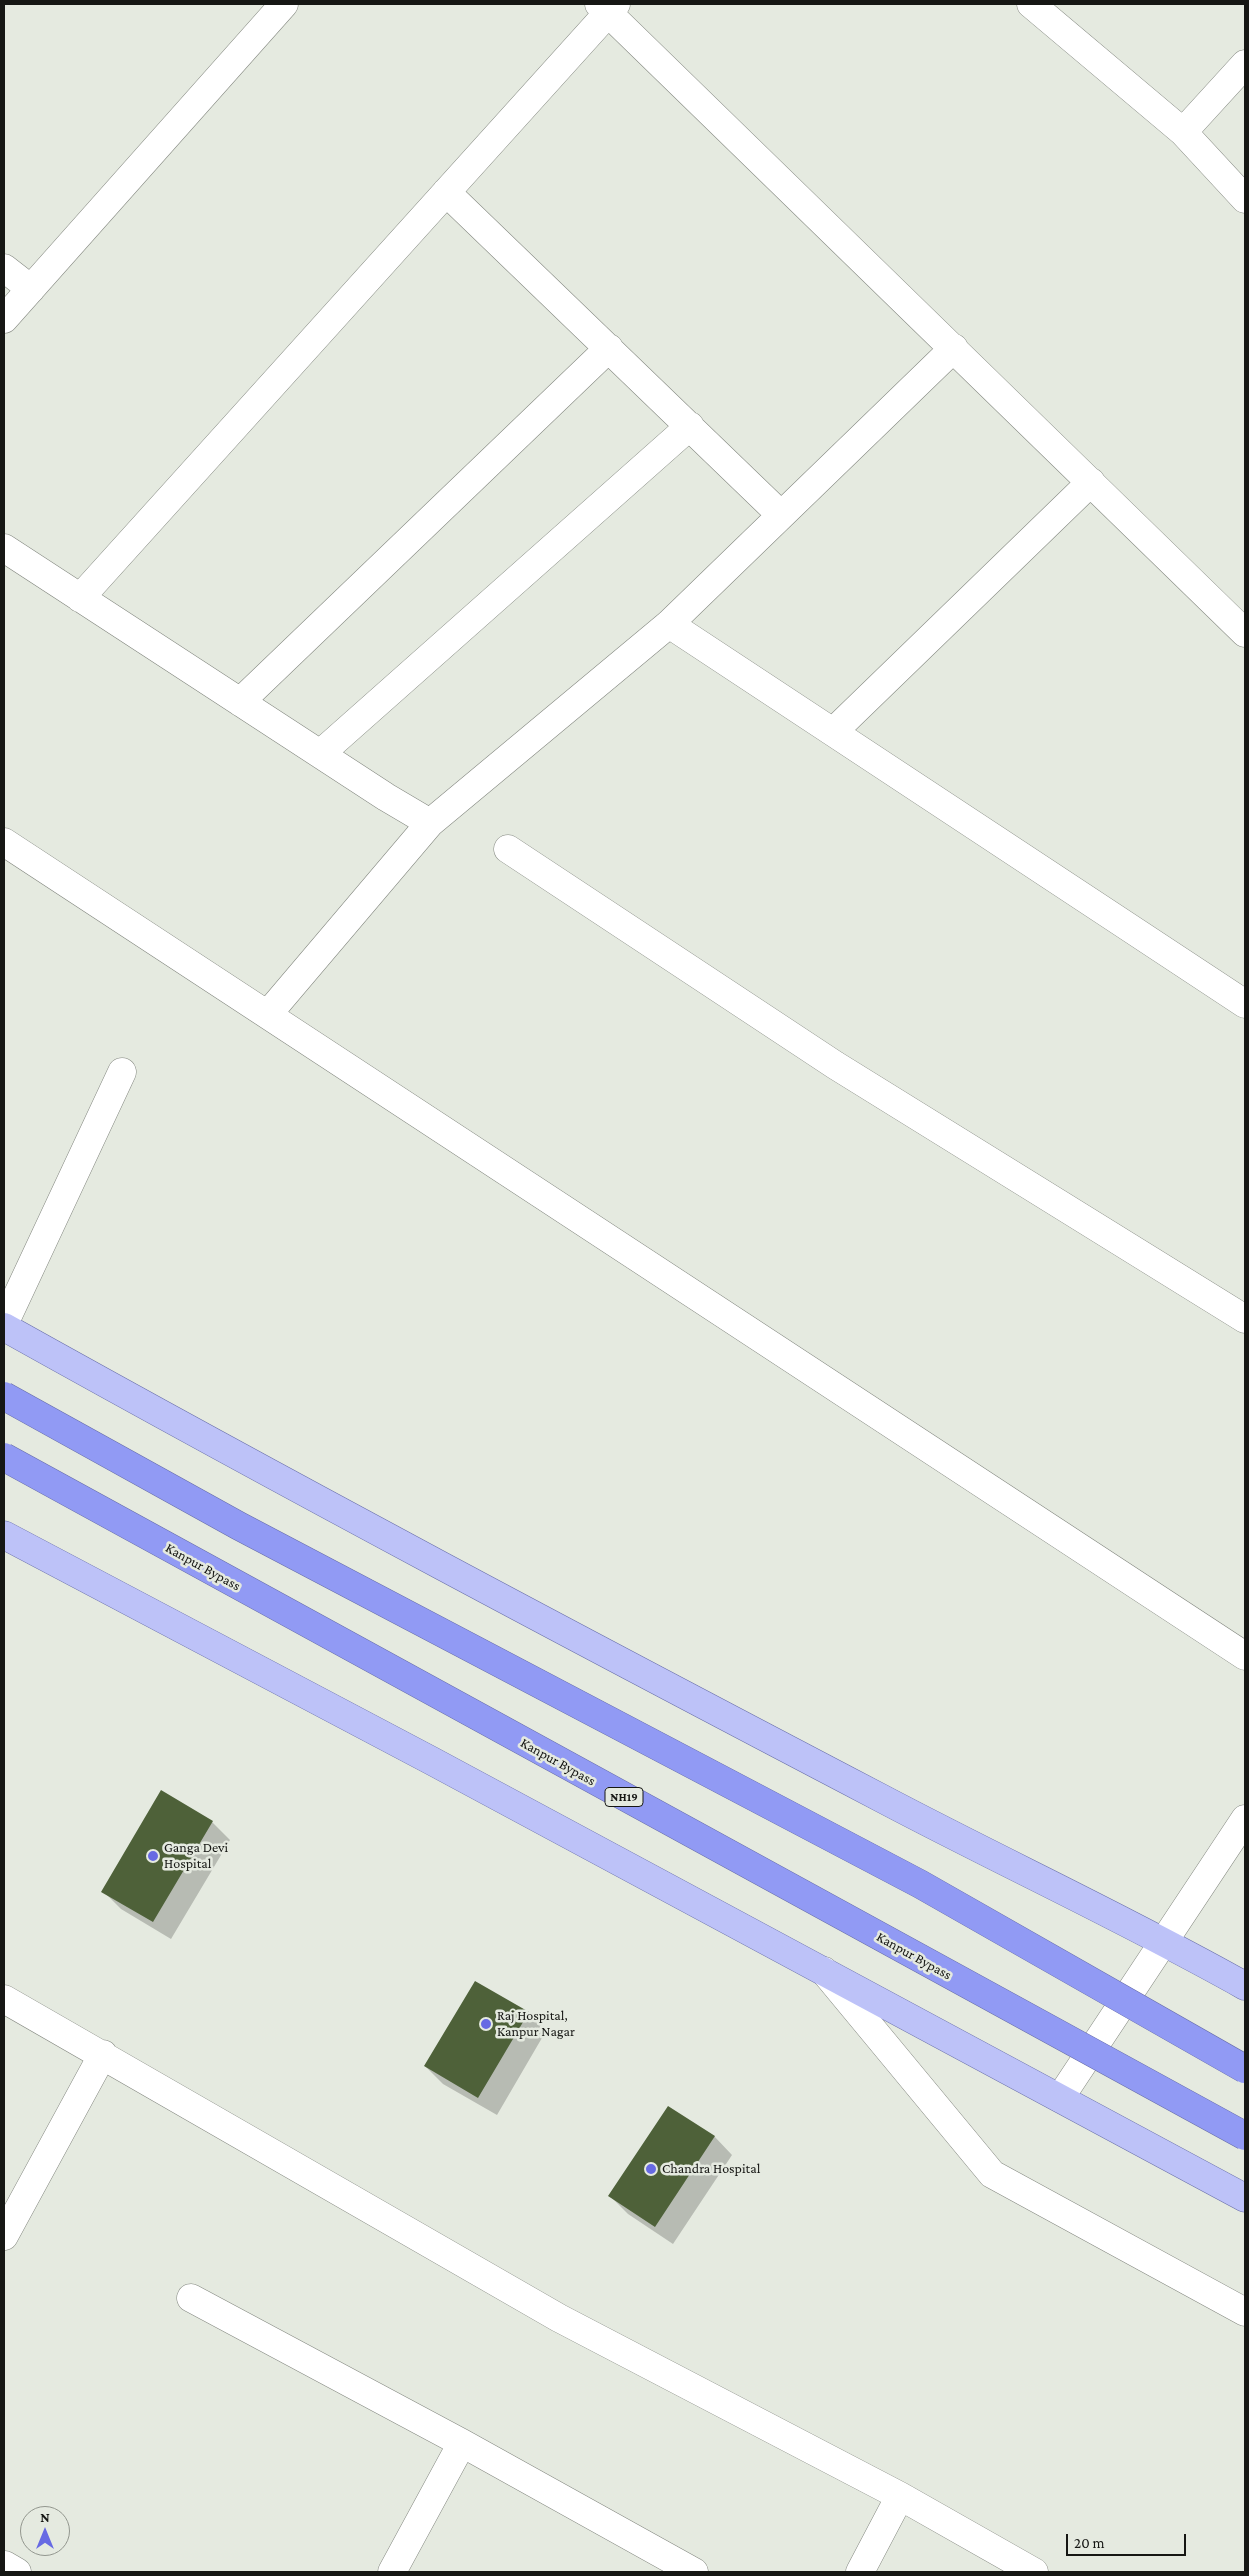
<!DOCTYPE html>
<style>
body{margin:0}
#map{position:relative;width:1249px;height:2576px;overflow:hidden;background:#e5eae0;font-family:"Crimson Pro",serif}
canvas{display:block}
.frame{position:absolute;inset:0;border:5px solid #161714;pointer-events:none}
.north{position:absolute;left:20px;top:2506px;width:50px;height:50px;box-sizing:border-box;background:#e5eae0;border:1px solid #92968e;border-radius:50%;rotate:0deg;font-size:14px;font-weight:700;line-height:20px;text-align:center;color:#161714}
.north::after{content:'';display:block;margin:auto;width:18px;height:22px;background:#676ae3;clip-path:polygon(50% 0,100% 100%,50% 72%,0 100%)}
.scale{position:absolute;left:1066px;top:2534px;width:120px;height:22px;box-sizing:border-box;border:2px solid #161714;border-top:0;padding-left:6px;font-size:15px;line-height:18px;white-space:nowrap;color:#161714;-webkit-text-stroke:4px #e5eae0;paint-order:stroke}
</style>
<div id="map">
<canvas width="1249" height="2576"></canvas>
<div class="frame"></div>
<div class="north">N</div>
<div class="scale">20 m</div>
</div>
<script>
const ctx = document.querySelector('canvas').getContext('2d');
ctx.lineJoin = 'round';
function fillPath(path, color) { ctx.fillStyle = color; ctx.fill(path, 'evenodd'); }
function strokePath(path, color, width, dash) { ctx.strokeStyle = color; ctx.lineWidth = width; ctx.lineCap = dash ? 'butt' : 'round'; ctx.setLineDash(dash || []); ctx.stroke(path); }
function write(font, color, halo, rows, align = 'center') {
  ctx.font = font + ' "Crimson Pro",serif'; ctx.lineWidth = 5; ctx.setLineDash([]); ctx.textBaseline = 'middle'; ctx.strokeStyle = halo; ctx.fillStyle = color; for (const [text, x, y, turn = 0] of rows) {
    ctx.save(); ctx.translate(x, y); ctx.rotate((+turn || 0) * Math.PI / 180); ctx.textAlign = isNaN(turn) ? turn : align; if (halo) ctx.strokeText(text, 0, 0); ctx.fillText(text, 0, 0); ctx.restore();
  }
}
fillPath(new Path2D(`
 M212 1822 230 1840 171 1939 121 1909 103 1891Z
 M528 2013 546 2031 497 2115 443 2084 425 2066Z
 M714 2136 732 2155 673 2244 628 2214 610 2196Z`), '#0003');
fillPath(new Path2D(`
 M161 1790 213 1821 153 1922 101 1892Z
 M475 1981 529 2012 478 2098 424 2066Z
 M668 2106 715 2136 655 2227 608 2196Z`), '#4e6139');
const minor = new Path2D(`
 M599 4 1245 633
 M1031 4 1183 132 1245 199
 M1183 132 1245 64
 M446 192 781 515
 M4 268 31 289
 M4 319 284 4
 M4 548 386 797 430 823
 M80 598 616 4
 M669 624 1245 1004
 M240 702 609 348
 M833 732 1091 482
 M320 754 690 426
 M4 842 1245 1656
 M508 849 835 1065 1245 1319
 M268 1014 430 823 669 624 954 348
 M4 1324 122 1072
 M824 1971 992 2174 1245 2312
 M4 1999 559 2318 900 2496 1034 2572
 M1060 2098 1245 1819
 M4 2236 103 2054
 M191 2298 462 2443 694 2572
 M5 2565 17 2572
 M392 2572 462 2443
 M860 2572 900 2496`);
const major = new Path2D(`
 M4 1327C294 1489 587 1644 881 1798 1002 1862 1126 1919 1245 1986
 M4 1535 432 1761 1245 2198`);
strokePath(minor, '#848880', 29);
strokePath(major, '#666ca6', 29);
strokePath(minor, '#fff', 28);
strokePath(major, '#bdc2f8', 28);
const highwayBridge = new Path2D(`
 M4 1396 239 1526 920 1884 1245 2069
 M4 1457 1245 2136`);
strokePath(highwayBridge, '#666ca6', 29, []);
strokePath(highwayBridge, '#919af4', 28);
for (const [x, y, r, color] of [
 [153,1856,6,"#676ae3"],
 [486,2024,6,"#676ae3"],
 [651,2169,6,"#676ae3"]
]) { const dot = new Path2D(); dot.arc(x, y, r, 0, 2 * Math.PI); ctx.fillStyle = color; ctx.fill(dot); strokePath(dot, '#e5eae0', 2); }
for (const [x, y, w] of [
 [624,1797,38]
]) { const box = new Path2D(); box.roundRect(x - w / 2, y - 9.5, w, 19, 4); ctx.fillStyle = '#e5eae0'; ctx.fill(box); strokePath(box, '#161714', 1); }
write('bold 12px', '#161714', null, [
 ["NH19",624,1797]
]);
write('14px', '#161714', '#e5eae0', [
 ["Kanpur Bypass",203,1567,29],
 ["Kanpur Bypass",558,1762,29],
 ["Kanpur Bypass",914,1956,29]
]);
write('14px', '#161714', '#e5eae0', [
 ["Ganga Devi",164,1848],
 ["Hospital",164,1864],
 ["Raj Hospital,",497,2016],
 ["Kanpur Nagar",497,2032],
 ["Chandra Hospital",662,2169]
], 'left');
</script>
